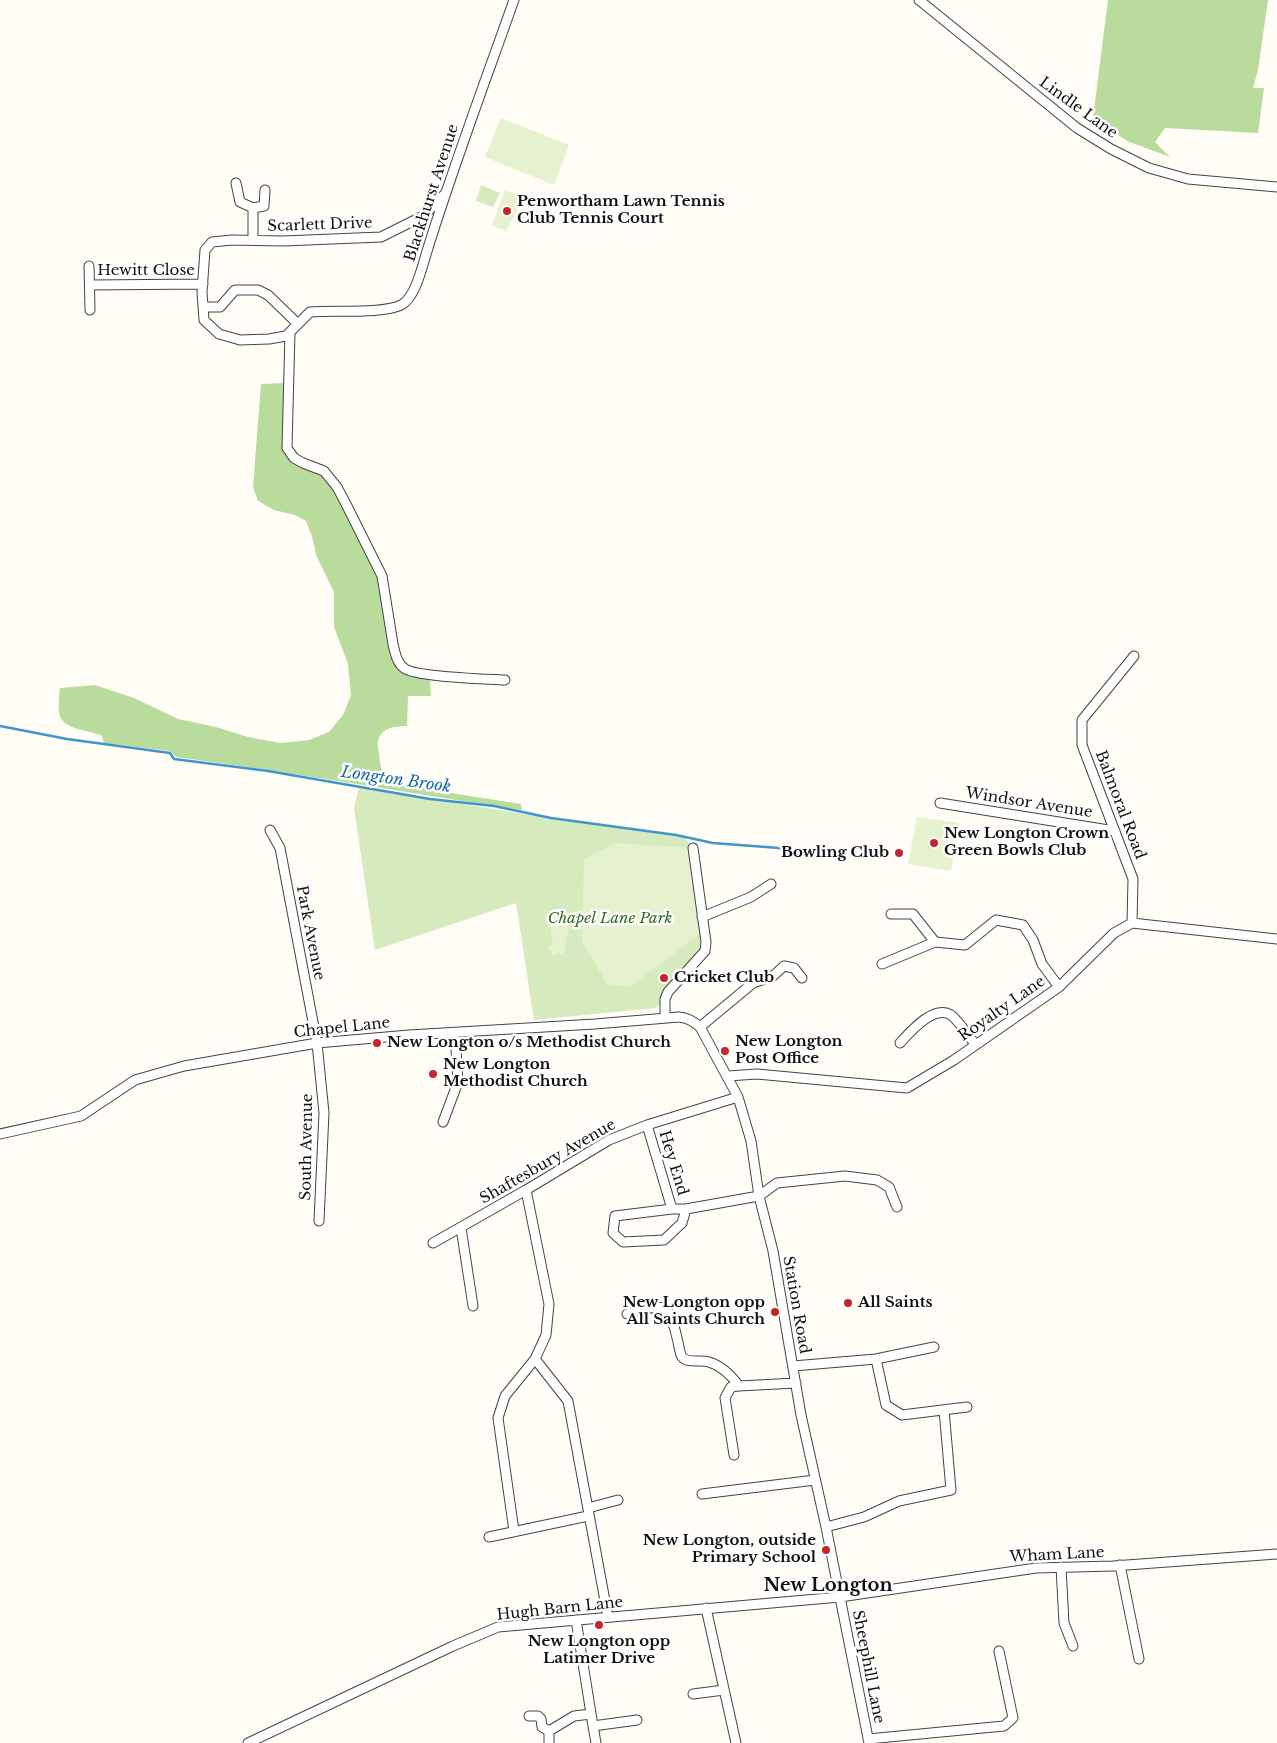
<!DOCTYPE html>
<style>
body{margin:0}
canvas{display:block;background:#fffdf5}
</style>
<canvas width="1277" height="1743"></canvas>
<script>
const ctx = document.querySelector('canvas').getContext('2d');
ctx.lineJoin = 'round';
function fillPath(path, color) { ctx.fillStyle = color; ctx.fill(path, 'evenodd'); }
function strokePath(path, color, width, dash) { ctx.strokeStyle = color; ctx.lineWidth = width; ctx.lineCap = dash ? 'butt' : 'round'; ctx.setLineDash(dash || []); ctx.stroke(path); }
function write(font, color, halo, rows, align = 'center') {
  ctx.font = font + ' "Libre Baskerville",serif'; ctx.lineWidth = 5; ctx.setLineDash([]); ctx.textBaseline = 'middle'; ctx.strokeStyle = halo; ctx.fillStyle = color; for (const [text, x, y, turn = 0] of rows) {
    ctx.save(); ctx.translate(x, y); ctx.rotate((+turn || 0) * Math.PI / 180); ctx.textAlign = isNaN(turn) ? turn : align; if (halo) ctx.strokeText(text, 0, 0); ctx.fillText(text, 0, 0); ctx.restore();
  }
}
fillPath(new Path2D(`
 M481 185 500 193 493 207 476 201Z
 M359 787 530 815 684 837 693 848 706 947 665 999 656 1008 534 1020 516 903 375 950 354 808Z`), '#d5ebbd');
fillPath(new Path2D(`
 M1108 0H1268L1258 70 1253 88H1264L1258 133 1165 128 1155 142 1170 157 1127 141 1093 118Z
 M285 383 284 446 319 472 334 486 379 576 394 660 428 678 430 681 431 696H408L407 726C397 726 381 727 378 741 377 744 378 749 379 753 380 763 380 771 387 779L438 791 521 804 522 810C407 793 292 772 176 757L170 751 104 743 102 736C89 729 61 731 59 712 58 704 59 695 60 688L95 685 134 698 178 719 216 727 248 737 281 743 309 740 329 732 343 715 351 695 348 664 334 627V592L316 555 312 536 306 521 295 515 274 510 258 501 253 487 261 384Z`), '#b9dc9c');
fillPath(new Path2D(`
 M501 118 569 145 554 185 485 157Z
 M505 190 524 197 506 231 492 225Z
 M917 817 959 823 951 871 908 864Z
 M615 843 693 848 704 931 630 987 607 984 582 941 584 859Z
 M565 913 571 917 566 943 563 946 566 950 561 955 559 953 553 956 548 947 553 943 549 919 552 915Z`), '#e6f2cf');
strokePath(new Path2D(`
 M0 726 67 739 170 753 174 759 268 771 430 799 494 806 551 818 676 835 713 843 779 848 791 854`), '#3f96cf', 2.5);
const minor = new Path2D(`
 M919 0 1077 128 1111 149 1149 168 1188 179 1277 187
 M236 183 240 202 253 208
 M445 194 423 216 381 237 283 241 232 240 212 242 205 250 202 292 204 320 219 334 240 340 269 339 286 336 310 312C333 310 383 314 401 305 416 298 423 263 428 248 454 164 485 82 514 0
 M253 240V208L264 206 265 190
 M89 266 90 310
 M90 285 203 284
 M203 307H220L235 290H258L268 295 298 324
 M290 332 287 448 294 458 303 463 324 471 337 487 346 504 382 576 393 644C395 653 397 663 404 668 414 677 488 679 505 680
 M940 803 1115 831
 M270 830 280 848 317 1043 324 1113 319 1221
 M891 914H913L935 942
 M702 917 751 897 771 884
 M1132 923 1133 879 1082 745V720L1134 656
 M882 964 935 942 965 945 996 920 1023 925 1033 940 1042 964 1059 987
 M665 1018V999L668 992 705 951 706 942 693 848
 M700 1027 753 983 773 976 784 966 794 968 802 978
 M900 1043C910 1032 934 1004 951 1015 960 1022 968 1036 976 1045
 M728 1076 757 1074 907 1088 954 1060 1059 987 1114 933 1132 923 1277 939
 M443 1122 458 1082 455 1033
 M647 1125 672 1209
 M0 1134 81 1116 135 1080 184 1066 317 1043 409 1035 595 1024 679 1017C688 1018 693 1021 700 1027L738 1097 751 1141 759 1196 773 1251 801 1415 826 1527 869 1743
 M686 1209 682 1223 664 1240 623 1242 613 1233 615 1216 672 1209H686L759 1196 777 1183 845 1176 877 1180 889 1187 897 1207
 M461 1228 473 1306
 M433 1243 526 1190 609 1140 647 1125 738 1097
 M627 1314C639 1311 654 1305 666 1308 671 1317 675 1328 677 1338 679 1344 679 1352 682 1357 688 1364 701 1359 709 1362 722 1366 731 1375 739 1386L796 1383
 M535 1359 568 1401 608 1617
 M876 1359 886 1405 902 1415 967 1407
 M793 1366 876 1359 934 1347
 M734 1455 725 1398 731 1387 739 1386
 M702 1494 815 1480
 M588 1508 618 1500
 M826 1527 864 1517 899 1501 951 1490 944 1410
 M514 1531 498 1418 505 1396 535 1359 546 1335 549 1304 526 1190
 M489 1537 588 1516
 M1120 1565 1139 1659
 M1061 1567 1064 1623 1073 1646
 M706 1608 736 1743
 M576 1620 593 1726 637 1720
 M693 1694 724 1690
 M529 1716H538L541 1719 542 1727 549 1731
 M593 1726 596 1743
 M868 1739 1004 1726 1013 1718 999 1651
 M248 1743 453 1646 498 1627 840 1597 1036 1568 1113 1566 1277 1554
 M549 1743V1731L574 1716 591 1714`);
strokePath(minor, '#444', 11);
strokePath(minor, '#fff', 9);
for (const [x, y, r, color] of [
 [507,211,5,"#c4262e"],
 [934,843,5,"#c4262e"],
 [899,853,5,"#c4262e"],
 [664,978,5,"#c4262e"],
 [377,1043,5,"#c4262e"],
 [725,1051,5,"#c4262e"],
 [433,1074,5,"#c4262e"],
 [848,1303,5,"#c4262e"],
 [775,1312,5,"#c4262e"],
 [826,1550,5,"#c4262e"],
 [599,1625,5,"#c4262e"]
]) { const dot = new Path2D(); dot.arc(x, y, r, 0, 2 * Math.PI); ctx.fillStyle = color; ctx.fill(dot); strokePath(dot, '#fff', 2); }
write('15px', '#111', '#fff', [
 ["Lindle Lane",1078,108,36],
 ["Blackhurst Avenue",432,193,-72],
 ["Scarlett Drive",320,225,-2],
 ["Hewitt Close",146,271],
 ["Windsor Avenue",1029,803,9],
 ["Balmoral Road",1120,805,69],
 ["Park Avenue",310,933,79],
 ["Royalty Lane",1002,1009,-35],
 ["Chapel Lane",342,1028,-6],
 ["South Avenue",307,1147,-89],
 ["Shaftesbury Avenue",548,1162,-30],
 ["Hey End",673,1163,73],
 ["Station Road",796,1305,80],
 ["Wham Lane",1057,1555,-3],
 ["Hugh Barn Lane",560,1609,-6],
 ["Sheephill Lane",868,1667,79]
]);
write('bold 15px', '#111', '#fff', [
 ["Penwortham Lawn Tennis",517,202],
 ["Club Tennis Court",517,219],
 ["New Longton Crown",944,834],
 ["Green Bowls Club",944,851],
 ["Bowling Club",889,853,"right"],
 ["Cricket Club",674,978],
 ["New Longton",735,1042],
 ["Post Office",735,1059],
 ["New Longton o/s Methodist Church",387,1043],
 ["New Longton",443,1065],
 ["Methodist Church",443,1082],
 ["New Longton opp",765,1303,"right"],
 ["All Saints Church",765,1320,"right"],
 ["All Saints",858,1303],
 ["New Longton, outside",816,1541,"right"],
 ["Primary School",816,1558,"right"],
 ["New Longton opp",599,1642,"center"],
 ["Latimer Drive",599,1659,"center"]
], 'left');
write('italic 15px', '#2f6b1f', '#fff', [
 ["Chapel Lane Park",610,919]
]);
write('italic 16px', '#1768a6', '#fff', [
 ["Longton Brook",396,780,8]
]);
write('bold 18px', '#111', '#fff', [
 ["New Longton",828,1586]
]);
</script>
